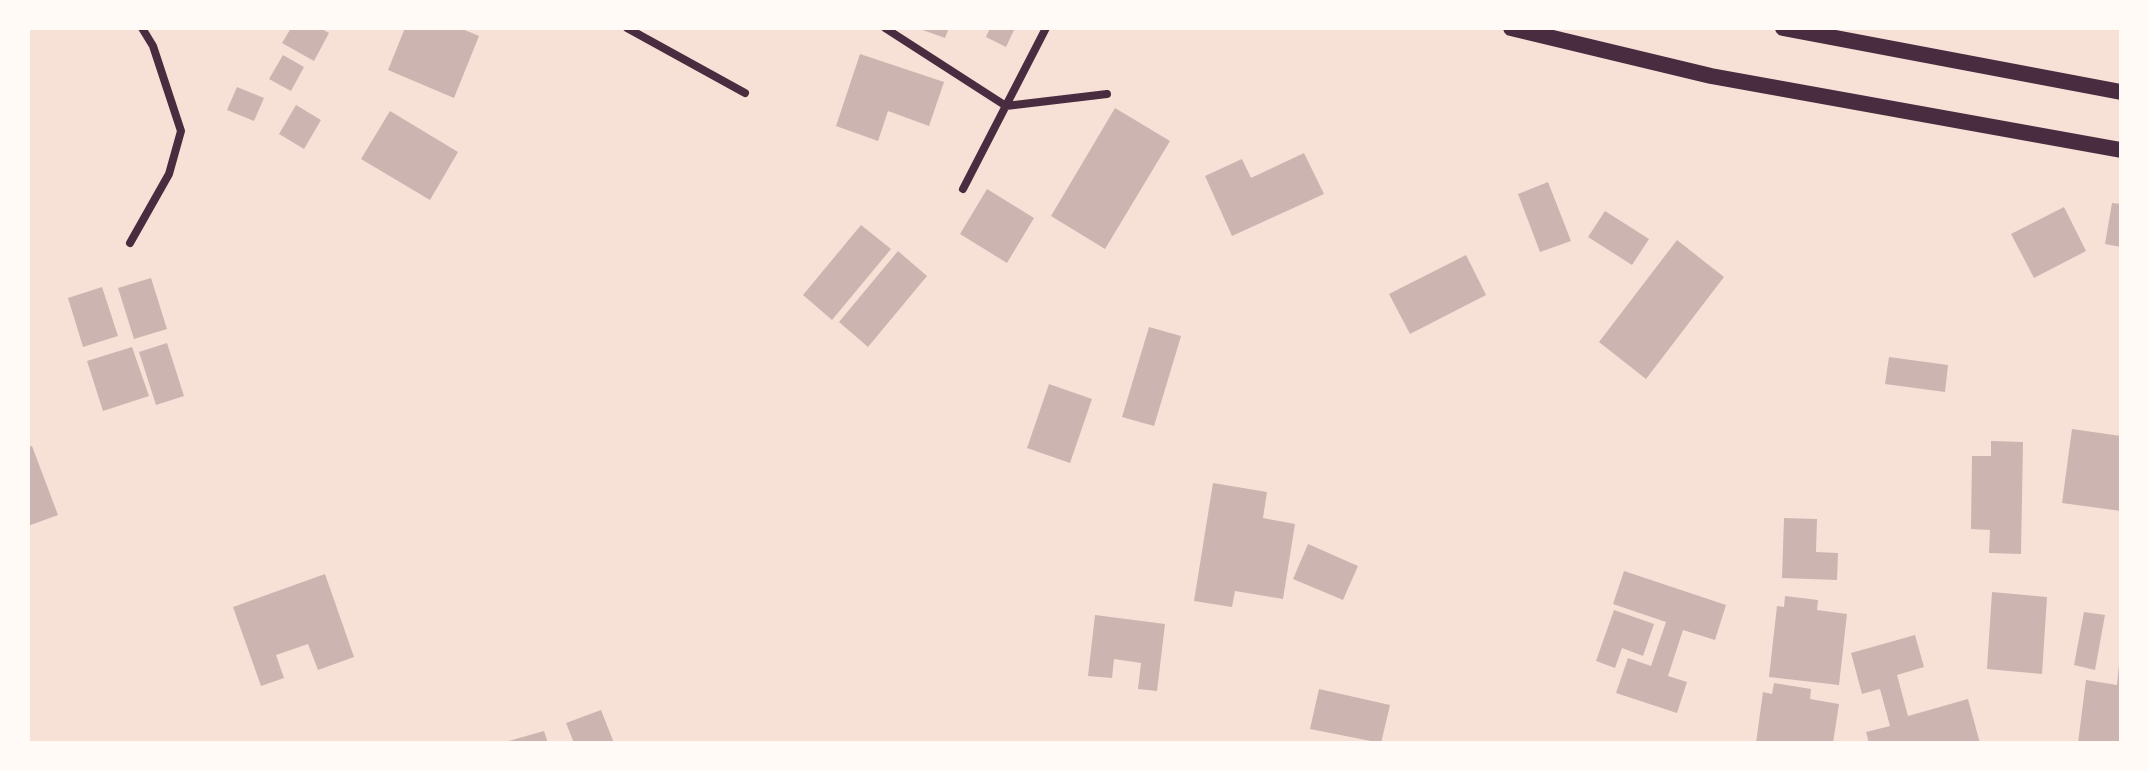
<!DOCTYPE html>
<style>
body{margin:0}
#map{position:relative;width:2149px;height:771px;overflow:hidden;background:#f7e1d7;font-family:"Exo 2",sans-serif}
canvas{display:block}
.frame{position:absolute;inset:0;border:30px solid #fffaf5;pointer-events:none}
</style>
<div id="map">
<canvas width="2149" height="771"></canvas>
<div class="frame"></div>
</div>
<script>
const ctx = document.querySelector('canvas').getContext('2d');
ctx.lineJoin = 'round';
function fillPath(path, color) { ctx.fillStyle = color; ctx.fill(path, 'evenodd'); }
function strokePath(path, color, width, dash) { ctx.strokeStyle = color; ctx.lineWidth = width; ctx.lineCap = dash ? 'butt' : 'round'; ctx.setLineDash(dash || []); ctx.stroke(path); }
fillPath(new Path2D(`
 M291 28H320L329 33 314 61 282 43Z
 M405 28H460L479 36 454 98 388 70Z
 M917 28H949L945 38Z
 M990 28H1015L1006 47 986 37Z
 M860 54 944 82 929 126 888 111 878 141 836 126Z
 M283 55 304 67 291 91 269 79Z
 M237 87 264 98 254 121 227 110Z
 M296 105 321 120 304 149 279 134Z
 M1115 108 1170 141 1105 249 1051 216Z
 M390 111 458 152 430 200 361 159Z
 M1304 153 1324 194 1232 236 1205 176 1242 159 1251 178Z
 M1548 182 1571 241 1540 252 1518 194Z
 M987 189 1034 218 1007 263 960 234Z
 M2112 203 2121 204V247L2105 244Z
 M2064 207 2086 251 2034 278 2011 234Z
 M1605 211 1649 239 1632 265 1588 237Z
 M861 225 891 249 832 320 803 295Z
 M1677 240 1724 277 1646 379 1599 342Z
 M898 251 927 276 868 347 839 322Z
 M1466 255 1486 295 1410 334 1389 294Z
 M151 278 167 329 134 339 118 288Z
 M102 287 118 336 83 347 68 298Z
 M1149 327 1181 336 1154 426 1122 417Z
 M167 343 184 396 156 405 139 352Z
 M132 347 149 396 103 411 87 361Z
 M1889 357 1948 365 1945 392 1885 384Z
 M1049 384 1092 399 1070 463 1027 448Z
 M2072 429 2121 436V511L2062 503Z
 M1991 441 2023 442 2021 554 1989 553 1990 530 1971 529 1972 456H1991Z
 M32 446 58 515 28 526V447Z
 M1213 483 1267 492 1263 518 1295 524 1283 599 1235 591 1232 607 1194 601Z
 M1784 518 1817 519 1816 552 1838 553 1837 580 1782 578Z
 M1308 544 1358 566 1343 600 1293 579Z
 M1624 571 1726 605 1715 640 1683 630 1668 676 1687 682 1677 713 1616 693 1628 658 1651 666 1666 622 1613 604Z
 M325 574 354 657 318 670 308 644 276 655 284 678 261 686 233 607Z
 M1992 592 2047 597 2042 674 1987 669Z
 M1785 596 1818 600 1817 610 1847 614 1839 685 1769 677 1777 606 1784 607Z
 M1614 610 1654 624 1643 656 1622 648 1615 668 1596 661Z
 M2084 612 2105 615 2095 670 2074 665Z
 M1095 615 1165 624 1157 691 1138 689 1141 663 1114 659 1112 678 1088 676Z
 M1915 635 1924 667 1897 675 1908 716 1968 699 1980 743H1869L1866 732 1890 726 1880 689 1862 694 1851 653Z
 M2119 665 2121 743H2078L2086 680 2117 685Z
 M1774 683 1811 689 1810 699 1839 704 1833 743H1756L1763 692 1772 694Z
 M1319 689 1390 705 1381 743 1310 729Z
 M601 710 614 743H574L566 723Z
 M544 731 548 743H505V742Z`), '#ccb4b1');
strokePath(new Path2D(`
 M627 28 745 93
 M885 28 1006 106 1107 94
 M963 189 1046 28
 M130 243 169 174 181 131 153 46 142 28`), '#4a2c40', 8);
strokePath(new Path2D(`
 M1511 28 1711 76 2121 150
 M1783 28 2121 92`), '#4a2c40', 16);
</script>
